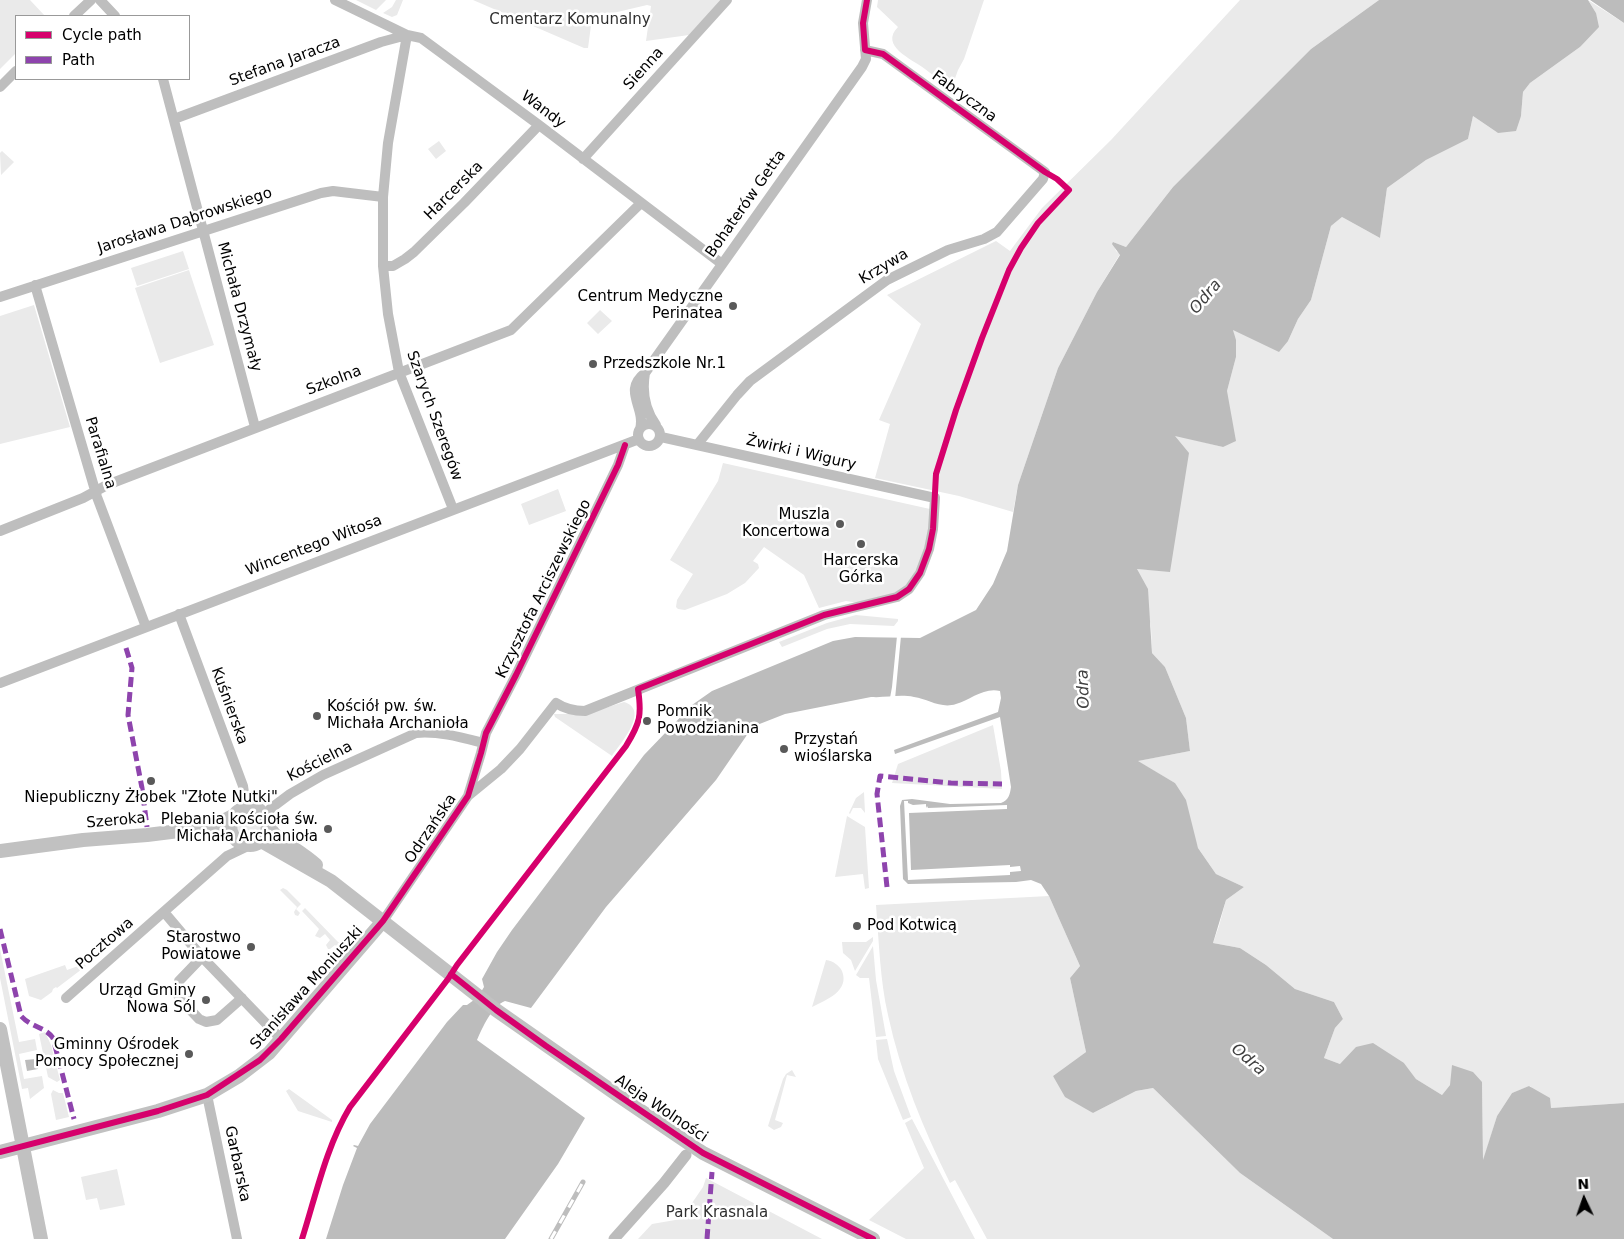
<!DOCTYPE html>
<meta charset="utf-8">
<style>
body{margin:0}
#map{position:relative;width:1624px;height:1239px;overflow:hidden;background:#fff;font-family:"DejaVu Sans",sans-serif}
canvas{display:block}
.legend{position:absolute;left:15px;top:15px;width:175px;height:65px;box-sizing:border-box;background:#fff;border:1px solid #999;margin:0;padding:6px 9px;list-style:none;font-size:15px;color:#000}
.legend li{display:flex;align-items:center;gap:10px;height:25px}
.legend b{width:25px;border:1px solid #999}
.north{position:absolute;left:1559px;top:1174px;width:50px;height:50px;-webkit-text-stroke:4px #fff;paint-order:stroke;rotate:357deg;font-size:14px;font-weight:700;line-height:20px;text-align:center;color:#000}
.north::after{content:'';display:block;margin:auto;width:18px;height:22px;background:#000;clip-path:polygon(50% 0,100% 100%,50% 72%,0 100%)}
</style>
<div id="map">
<canvas width="1624" height="1239"></canvas>
<ul class="legend">
<li><b style="height:6px;background:#d6006c"></b>Cycle path</li>
<li><b style="height:6px;background:#8e44ad"></b>Path</li>
</ul>
<div class="north">N</div>
</div>
<script>
const ctx = document.querySelector('canvas').getContext('2d');
ctx.lineJoin = 'round';
function fillPath(path, color) { ctx.fillStyle = color; ctx.fill(path, 'evenodd'); }
function strokePath(path, color, width, dash) { ctx.strokeStyle = color; ctx.lineWidth = width; ctx.lineCap = dash ? 'butt' : 'round'; ctx.setLineDash(dash || []); ctx.stroke(path); }
function write(font, color, halo, rows, align = 'center') {
  ctx.font = font + ' "DejaVu Sans",sans-serif'; ctx.lineWidth = 5; ctx.setLineDash([]); ctx.textBaseline = 'middle'; ctx.strokeStyle = halo; ctx.fillStyle = color; for (const [text, x, y, turn = 0] of rows) {
    ctx.save(); ctx.translate(x, y); ctx.rotate((+turn || 0) * Math.PI / 180); ctx.textAlign = isNaN(turn) ? turn : align; if (halo) ctx.strokeText(text, 0, 0); ctx.fillText(text, 0, 0); ctx.restore();
  }
}
fillPath(new Path2D(`
 M0 0H30L45 16H16V53L0 69Z
 M356 0H386L376 10Z
 M396 0H403L397 15 392 17 383 13 392 7Z
 M473 0H721L689 35 646 41 651 6 647 5 592 18 588 48H584Z
 M878 0H984L964 59 958 70 952 87H947C940 81 933 75 925 69 912 59 879 46 898 27L877 7Z
 M1240 0H1379L1311 49 1173 187 1126 247 1113 242 1116 251 1120 254 1097 292 1058 368 1018 485 1013 512 959 496 875 478 890 424 879 420 921 324 887 295 996 241 1010 251 1042 208 1111 140Z
 M1588 0 1624 23V1103L1551 1108 1530 1086 1512 1093 1497 1116 1483 1162 1482 1082 1450 1085 1442 1095 1416 1079 1404 1063 1340 1064 1324 1058 1335 1028 1343 1019 1334 1002 1295 989 1266 965 1240 948 1213 943 1219 926 1226 900 1244 887 1216 874 1198 848 1175 783 1137 761 1190 751 1186 718 1165 667 1152 653 1151 626 1137 569 1170 571 1175 435 1223 447 1227 391 1236 357 1233 329 1288 341 1298 319 1311 300 1331 226 1342 217 1380 238 1387 188 1426 160 1468 139 1473 116 1498 133 1521 116 1523 92 1530 83 1580 47 1596 13Z
 M439 141 446 151 436 159 428 149Z
 M2 151 14 162 1 175 0 153Z
 M183 251 189 269 137 286 131 268Z
 M189 270 214 345 160 363 135 288Z
 M34 305 70 427 0 444V316Z
 M600 310 612 321 598 334 587 323Z
 M723 463 930 509 929 536 925 551 911 580 901 590 895 594 859 603 846 601 819 608 804 575 764 547 753 561 758 564 759 568 745 583 727 594 685 610 678 609 676 607 677 600 693 574 670 560 718 481Z
 M558 489 566 511 529 525 521 504Z
 M856 615 898 619V621L894 626 850 624 827 629 782 647 779 642 827 623Z
 M624 702C650 710 621 743 612 756L555 717 554 714H586Z
 M993 725 1001 771 1002 789 892 783 898 764Z
 M864 792 865 813 861 808H853L850 814 849 813 856 798Z
 M237 826a12 12 0 1 1 24 0a12 12 0 1 1-24 0Z
 M847 816 865 827 869 888 865 889 863 874 835 877Z
 M283 888 287 890 301 904 296 909 300 913 298 916 295 915 294 912 297 907 280 890Z
 M1049 896 1080 966 1070 978 1086 1052 1053 1076 1093 1113 1136 1091 1153 1088 1240 1173 1333 1239H987L955 1180 950 1183C923 1128 901 1075 888 1015 880 980 879 942 876 905Z
 M305 908 338 942H341L344 939 348 940 349 943 342 951 335 945 330 949H328L326 945 330 940 325 934 320 938 315 936 319 929 302 911Z
 M873 937V941L855 971 851 960 843 953 842 942H866Z
 M873 946 876 980 886 1036 876 1037 869 978H860L856 975Z
 M0 949 19 1042 35 1039 37 1050 19 1054 24 1079 42 1076 44 1088 30 1099 28 1088 22 1089 0 978Z
 M826 960C833 961 839 965 842 971 850 991 826 1000 812 1007Z
 M84 964 86 966 57 988 56 987 53 989 52 992 41 1000 29 996 25 979 65 965 67 970Z
 M45 1032 51 1045 60 1080 57 1082 48 1077 39 1034Z
 M887 1039 894 1071 911 1117 903 1120 878 1059 876 1040Z
 M792 1070 796 1077 787 1075 775 1120 783 1123 781 1127 774 1130 768 1126 783 1079 786 1074Z
 M289 1089 332 1120V1122L298 1111 286 1091Z
 M53 1090 59 1093H63L69 1117 56 1120 51 1094Z
 M912 1119 975 1239H906L869 1220 924 1168 905 1123Z
 M117 1169 125 1205 100 1210 97 1198 86 1200 81 1177Z
 M706 1178 822 1239H638L652 1224 681 1219 703 1187Z`), '#eaeaea');
fillPath(new Path2D(`
 M1379 0H1588L1596 13 1599 27 1580 47 1530 83 1523 92 1521 116 1516 131 1498 133 1473 116 1468 139 1426 160 1387 188 1380 238 1342 217 1331 226 1311 300 1298 319 1288 341 1279 352 1233 330 1236 340V357L1227 391 1236 441 1223 447 1175 436 1189 453 1170 572 1137 569 1148 589 1152 653 1165 667 1186 718 1190 751 1138 761 1175 783 1186 800 1198 848 1216 874 1244 887 1226 900 1213 943 1240 948 1266 965 1295 989 1334 1002 1343 1019 1335 1028 1324 1058 1340 1064 1356 1047 1373 1043 1404 1063 1416 1079 1442 1095 1450 1085 1452 1065 1473 1072 1482 1082 1483 1160 1497 1116 1512 1093 1529 1086 1550 1098 1551 1108 1624 1103V1239H1333L1240 1173 1153 1088 1136 1091 1093 1113 1065 1097 1053 1076 1086 1052 1070 978 1080 966 1049 896 1041 884 1031 880 1016 882 908 884 903 879 900 806 902 800 912 799 950 804 1001 803C1009 800 1010 794 1011 787L1000 717 895 754 894 750 998 712 1001 698 1000 691C984 687 970 700 956 704 941 709 928 699 914 697 899 694 886 698 871 697L785 714 757 725 749 732 716 780 606 907 531 1008 505 1001C491 1007 483 1027 477 1040L585 1118 558 1164 505 1239H326L343 1185 357 1148 353 1146 354 1145 358 1146 370 1124 447 1022 463 1005H467L478 997 484 987 482 979 497 952 512 930 644 755 692 705 712 691 833 641 855 637 920 638 976 610 993 584 1007 551 1018 485 1058 368 1097 292 1120 255 1112 244 1113 242 1126 247 1173 187 1311 49Z
 M1590 0H1624V23Z
 M36 1059 38 1069 27 1071 25 1060Z`), '#bcbcbc');
fillPath(new Path2D(`
 M897 636H901L895 699 887 700 890 698 892 687Z
 M904 801H908V803L913 805 926 804V808L927 806 928 808 1007 805V809L909 813 911 870 1010 865V867L1020 866 1021 871 1010 872V875L908 880Z`), '#fff');
strokePath(new Path2D(`
 M614 1239 664 1183 686 1155`), '#bcbcbc', 11);
strokePath(new Path2D(`
 M100 0 115 16
 M335 0 407 35 421 38 539 125 722 264
 M74 16 91 0
 M163 79 255 427
 M0 87 16 71
 M174 119 381 42 407 35 388 143 383 197V266L388 314 399 372 453 509
 M583 159 727 0
 M383 266H393L405 259 414 252 464 203 539 125
 M35 285 97 497 146 627
 M0 297 321 193 333 191 383 197
 M645 373C642 391 645 410 656 425
 M638 435a11 11 0 1 1 22 0a11 11 0 1 1-22 0Z
 M640 429C646 407 622 391 645 373L862 67 866 59 863 23 867 0
 M697 445 737 395 750 381 887 280 948 250 984 239 997 232 1043 179 1045 172 883 54 865 50
 M0 531 83 498 107 485 511 330 641 203
 M179 614 243 786 245 800 242 809
 M0 683 639 439
 M468 796 501 769 520 749 556 703C565 709 574 711 585 711L824 615 897 597 909 589 920 573 929 549 933 529 935 498 661 437
 M267 820 270 809 290 794 323 775 416 733C439 731 460 737 483 743
 M164 912 202 957 281 1039
 M383 921 468 796 481 753 486 733 516 675 618 465 625 445
 M202 957 179 981 177 990 179 998 199 1019 206 1022 217 1020 242 998
 M66 998 227 856 250 845
 M207 1095 237 1239`), '#bebebe', 10);
strokePath(new Path2D(`
 M268 825C265 860 219 843 233 818 235 813 239 810 245 808 266 802 265 827 276 836 289 846 304 854 316 865
 M261 841 331 881 496 1010 619 1096 703 1153 873 1239
 M0 851 83 840 147 835 211 827 233 816
 M0 1029 41 1239
 M0 1152 158 1111 207 1095 239 1076 269 1053 383 921`), '#c1c1c1', 14);
const rail = new Path2D(`
 M551 1239 583 1182`);
strokePath(rail, '#bdbdbd', 5);
strokePath(rail, '#fff', 3, [9]);
strokePath(new Path2D(`
 M126 648 132 668 128 715 142 788 147 827
 M887 887 877 794 880 776 951 783 1002 784
 M0 929 21 1016C32 1028 44 1026 53 1038L74 1119
 M707 1239 712 1172`), '#8e44ad', 5, [10, 5]);
strokePath(new Path2D(`
 M451 974 496 1010 546 1046 703 1153 873 1239
 M0 1152 158 1111 207 1095 260 1060 281 1039 383 921 468 796 481 753 486 733 516 675 618 465 625 445
 M302 1239C316 1195 326 1147 350 1107L448 979 457 965 626 746C640 723 642 716 638 689L824 615 897 597 909 589 920 573 929 549 933 529 936 474 956 410 982 338 1009 270 1021 248 1038 223 1069 190 1057 179 1045 172 883 54 865 50 863 23 867 0`), '#d6006c', 6);
for (const [x, y, r, color] of [
 [733,306,5,"#595959"],
 [593,364,5,"#595959"],
 [840,524,5,"#595959"],
 [861,544,5,"#595959"],
 [317,716,5,"#595959"],
 [647,721,5,"#595959"],
 [784,749,5,"#595959"],
 [151,781,5,"#595959"],
 [328,829,5,"#595959"],
 [857,926,5,"#595959"],
 [251,947,5,"#595959"],
 [206,1000,5,"#595959"],
 [189,1054,5,"#595959"]
]) { const dot = new Path2D(); dot.arc(x, y, r, 0, 2 * Math.PI); ctx.fillStyle = color; ctx.fill(dot); strokePath(dot, '#fff', 2); }
write('15px', '#2f2f2f', '#fff', [
 ["Cmentarz Komunalny",570,20],
 ["Park Krasnala",717,1213]
]);
write('15px', '#000', '#fff', [
 ["Stefana Jaracza",285,62,-20],
 ["Sienna",644,69,-48],
 ["Fabryczna",964,97,36],
 ["Wandy",543,110,37],
 ["Harcerska",454,191,-45],
 ["Bohaterów Getta",746,204,-55],
 ["Jarosława Dąbrowskiego",185,221,-18],
 ["Krzywa",884,267,-31],
 ["Michała Drzymały",239,307,75],
 ["Szkolna",334,381,-21],
 ["Szarych Szeregów",434,416,70],
 ["Parafialna",100,453,73],
 ["Żwirki i Wigury",801,453,13],
 ["Wincentego Witosa",314,546,-21],
 ["Krzysztofa Arciszewskiego",544,589,-64],
 ["Kuśnierska",229,706,70],
 ["Kościelna",320,762,-27],
 ["Szeroka",116,821,-5],
 ["Odrzańska",431,829,-56],
 ["Pocztowa",105,944,-41],
 ["Stanisława Moniuszki",307,988,-48],
 ["Aleja Wolności",661,1109,34],
 ["Garbarska",237,1164,78]
]);
write('15px', '#000', '#fff', [
 ["Centrum Medyczne",723,297],
 ["Perinatea",723,314],
 ["Przedszkole Nr.1",603,364,"left"],
 ["Muszla",830,515],
 ["Koncertowa",830,532],
 ["Harcerska",861,561,"center"],
 ["Górka",861,578,"center"],
 ["Kościół pw. św.",327,707,"left"],
 ["Michała Archanioła",327,724,"left"],
 ["Pomnik",657,712,"left"],
 ["Powodzianina",657,729,"left"],
 ["Przystań",794,740,"left"],
 ["wioślarska",794,757,"left"],
 ["Niepubliczny Żłobek \"Złote Nutki\"",151,798,"center"],
 ["Plebania kościoła św.",318,820],
 ["Michała Archanioła",318,837],
 ["Pod Kotwicą",867,926,"left"],
 ["Starostwo",241,938],
 ["Powiatowe",241,955],
 ["Urząd Gminy",196,991],
 ["Nowa Sól",196,1008],
 ["Gminny Ośrodek",179,1045],
 ["Pomocy Społecznej",179,1062]
], 'right');
write('italic 16px', '#404040', '#fff', [
 ["Odra",1206,297,-50],
 ["Odra",1084,689,-92],
 ["Odra",1248,1060,41]
]);
</script>
